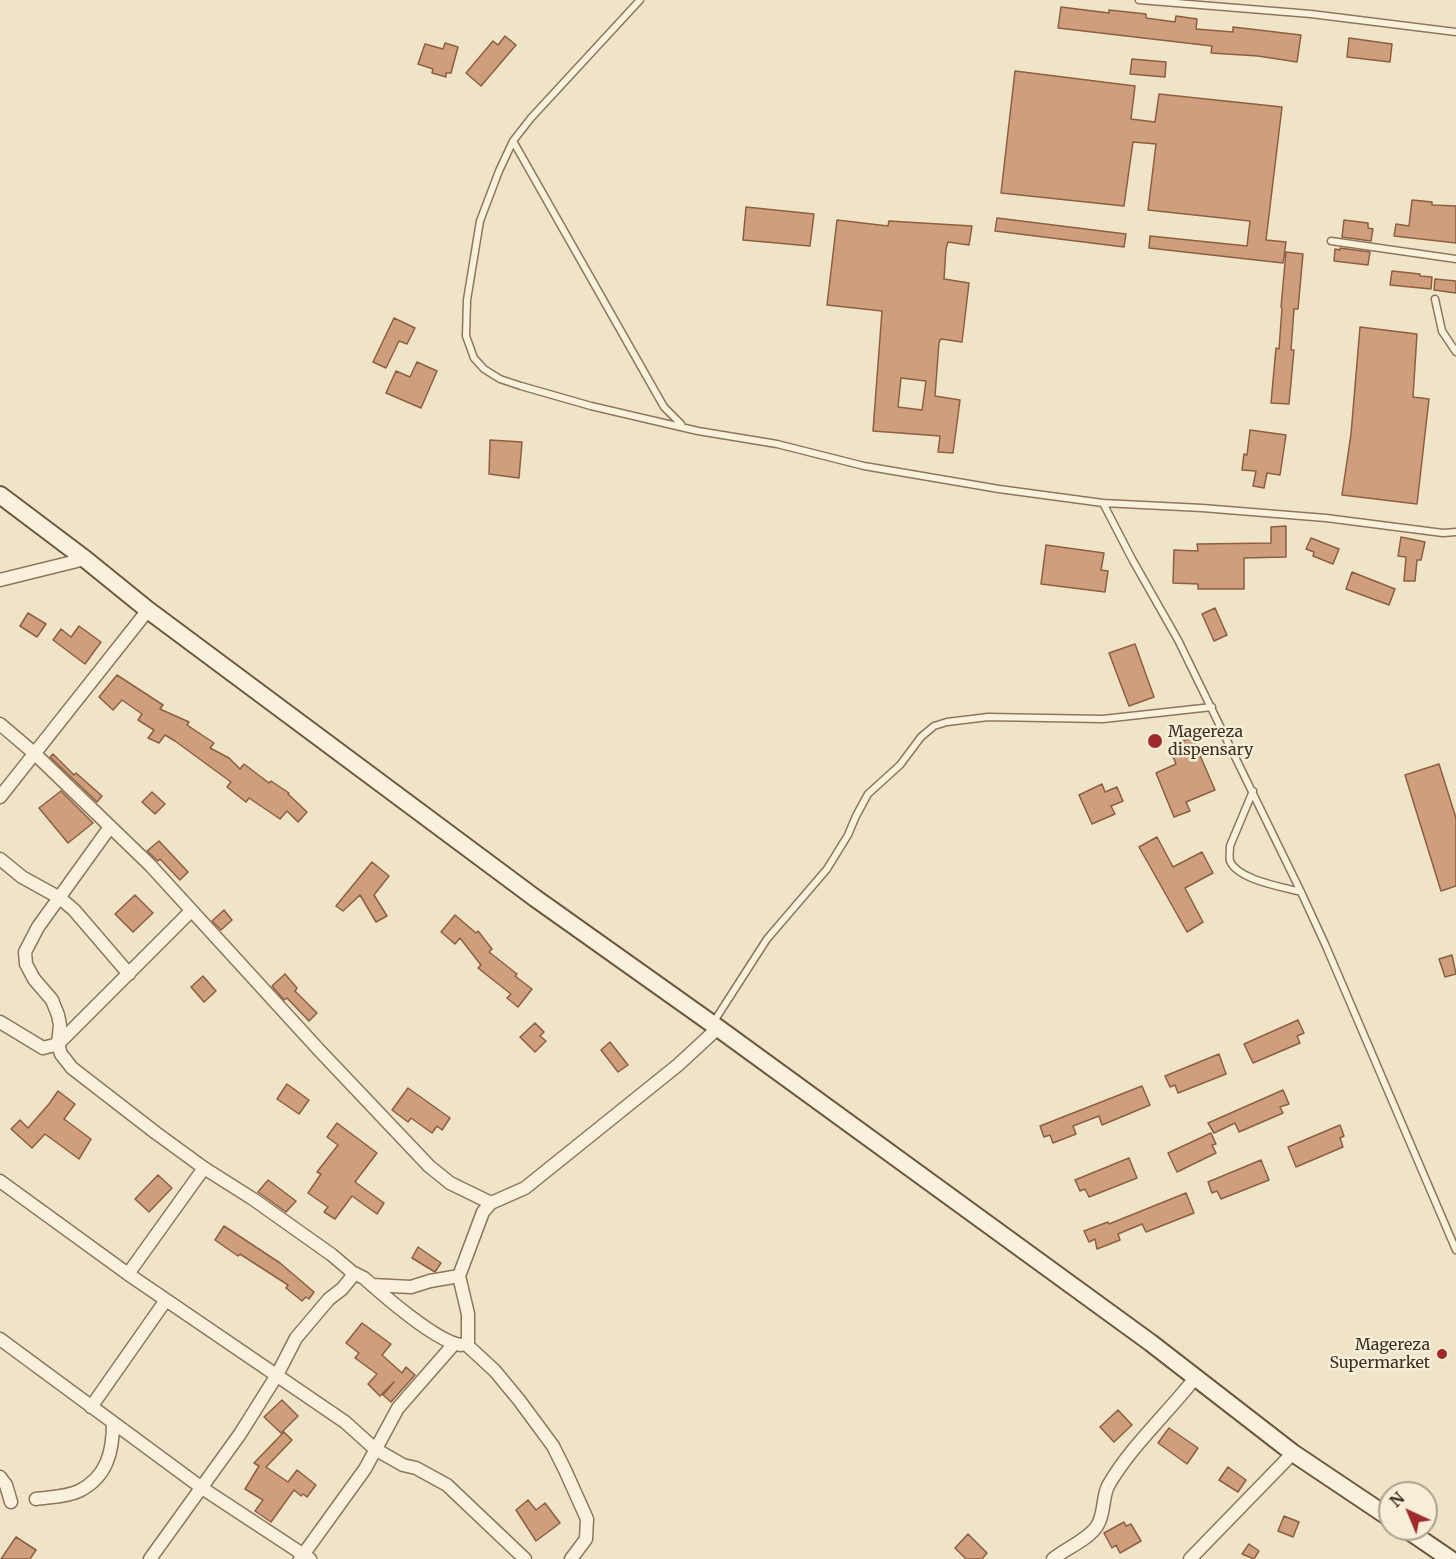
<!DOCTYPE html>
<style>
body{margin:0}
#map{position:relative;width:1456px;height:1559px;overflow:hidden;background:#f0e4c8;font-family:Merriweather,serif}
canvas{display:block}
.north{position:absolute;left:1378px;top:1481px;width:60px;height:60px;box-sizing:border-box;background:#f7eed8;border:2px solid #ada18e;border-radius:50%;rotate:316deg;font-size:16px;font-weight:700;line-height:24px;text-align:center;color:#3d2e20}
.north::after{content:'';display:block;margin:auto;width:21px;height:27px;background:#9e2a2b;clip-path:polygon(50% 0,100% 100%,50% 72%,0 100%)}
</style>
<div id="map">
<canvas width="1456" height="1559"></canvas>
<div class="north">N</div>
</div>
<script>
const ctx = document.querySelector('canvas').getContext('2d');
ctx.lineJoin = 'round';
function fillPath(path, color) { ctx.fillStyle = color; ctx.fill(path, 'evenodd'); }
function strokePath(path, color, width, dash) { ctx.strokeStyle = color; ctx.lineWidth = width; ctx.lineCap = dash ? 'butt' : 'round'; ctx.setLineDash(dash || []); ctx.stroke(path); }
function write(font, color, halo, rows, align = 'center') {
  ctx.font = font + ' Merriweather,serif'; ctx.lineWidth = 5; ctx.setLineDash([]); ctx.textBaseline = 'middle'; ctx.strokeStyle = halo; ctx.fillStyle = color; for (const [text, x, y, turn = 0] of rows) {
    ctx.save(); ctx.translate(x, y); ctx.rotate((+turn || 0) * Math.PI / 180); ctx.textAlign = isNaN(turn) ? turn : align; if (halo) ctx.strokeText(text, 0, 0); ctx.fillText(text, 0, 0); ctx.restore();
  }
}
const building = new Path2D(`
 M1061 7 1109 13V10L1146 14V18L1175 22 1176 16 1197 19 1196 29 1233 32V27L1301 35 1297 62 1258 56 1211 53 1212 46 1058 28Z
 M505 36 516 45 481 86 466 73 493 41 498 45Z
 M1349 38 1392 44 1390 62 1347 57Z
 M445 43 458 47 451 73H446V77L432 73 433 69 418 64 425 44 443 49Z
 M1132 59 1166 62 1165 77 1130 74Z
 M1015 71 1135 86 1131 119 1155 122 1159 94 1282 107 1266 240 1286 242 1283 263 1149 248 1150 236 1247 246 1250 221 1148 210 1156 144 1133 142 1124 206 1001 193Z
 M1412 200 1432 202V205L1456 206V243L1394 236 1396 224 1409 226Z
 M746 207 814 214 810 246 743 240Z
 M997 218 1126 234 1124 247 995 231Z
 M837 220 888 226 889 221 972 226 969 245 948 242 946 249 944 279 969 283 962 342 941 339 939 342 935 396 960 400 953 453 938 452 940 436 873 431 882 311 827 305ZM901 378 926 381 922 410 898 407Z
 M1344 220 1368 223V228L1373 229 1371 241 1342 237Z
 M1340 248 1370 252 1368 265 1334 261 1335 249 1340 250Z
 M1286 252 1303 254 1298 309H1294L1291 350H1294L1289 404 1271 403 1276 348 1279 349 1282 308 1281 307Z
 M1392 271 1420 274V276L1432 277 1431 289 1390 285Z
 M1435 279 1456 281V293L1434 290Z
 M394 318 415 328 407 344 399 341 386 368 373 362Z
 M1360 327 1417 334 1413 397 1429 399 1417 504 1342 495 1351 434Z
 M417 362 437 371 421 408 386 393 396 371 410 377Z
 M1250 430 1286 435 1280 475 1267 473 1264 488 1253 486 1256 471 1242 470 1244 454 1247 455Z
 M490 440 522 442 519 478 489 474Z
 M1286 526V557L1244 558V589H1198V584L1173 583 1174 550 1198 551 1197 544 1271 543V527Z
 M1401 537 1425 542 1421 560H1417L1415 581H1404L1406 557 1398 556Z
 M1311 538 1339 549 1333 564 1313 556 1314 552 1306 549Z
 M1046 545 1104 553 1101 570 1108 571 1105 592 1041 584Z
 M1352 572 1395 589 1389 605 1346 589Z
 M1215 608 1227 635 1214 641 1202 614Z
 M28 613 46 624 37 637 20 626Z
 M79 626 101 642 85 664 53 640 61 629 71 637Z
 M1135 644 1154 697 1129 706 1109 653Z
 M117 675 163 705 160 709 189 722 187 725 214 743 210 748 229 758 240 769 244 764 269 783 271 781 289 793 288 794 307 812 298 822 287 811 280 819 249 798 246 802 227 787 231 782 175 741 165 735 159 743 148 738 154 730 138 720 142 714 122 700 113 710 99 697Z
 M1192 737 1215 790 1186 802 1190 811 1174 817 1156 773 1176 764 1169 747Z
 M53 754 74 775 76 773 102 796 97 802 50 757Z
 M1439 764 1456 818V886L1441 891 1405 775Z
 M1102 784 1105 792 1117 787 1123 801 1111 806 1115 814 1092 824 1079 795Z
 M61 791 93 823 68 843 39 808Z
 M152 792 165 804 155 814 142 802Z
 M1157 837 1173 867 1202 852 1213 873 1185 888 1203 922 1187 932 1139 847Z
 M159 841 188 872 180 880 160 859 158 861 147 851Z
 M372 862 389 876 374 895 387 916 376 922 360 895 343 911 336 906Z
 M135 895 153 913 133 932 115 914Z
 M224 910 232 920 221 930 212 921Z
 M455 915 476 933 478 931 492 949 489 952 517 974 515 976 532 989 518 1007 507 998 511 994 478 968 481 965 460 938 455 944 441 932Z
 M1452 955 1456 974 1445 977 1439 959Z
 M285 974 297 988 295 991 317 1013 309 1021 287 998 284 1000 272 986Z
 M203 976 216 991 204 1002 191 987Z
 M1298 1020 1304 1033 1297 1036 1300 1043 1253 1063 1244 1044Z
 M535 1023 544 1032 540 1036 546 1041 535 1052 520 1037Z
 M610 1042 628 1065 618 1072 601 1050Z
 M1219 1054 1226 1074 1178 1093 1175 1085 1170 1087 1165 1076Z
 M287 1084 309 1100 299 1114 277 1099Z
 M1142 1086 1150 1105 1102 1125 1099 1116 1073 1126 1076 1134 1053 1143 1050 1135 1044 1137 1040 1126Z
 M408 1088 450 1118 442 1130 437 1126 432 1133 411 1118 408 1122 392 1110Z
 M1283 1090 1289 1104 1280 1107 1283 1113 1239 1132 1235 1123 1214 1133 1208 1123Z
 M58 1091 75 1104 64 1119 91 1139 79 1159 45 1134 32 1148 11 1129 20 1120 28 1128 49 1104Z
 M337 1123 377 1153 355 1182 384 1203 377 1214 352 1196 335 1219 324 1212 328 1207 308 1193 321 1174 317 1172 338 1145 327 1137Z
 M1340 1125 1344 1136 1340 1138 1343 1147 1296 1167 1288 1147Z
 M1211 1133 1216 1144 1212 1145 1216 1153 1177 1172 1168 1153Z
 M1129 1158 1137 1178 1089 1197 1085 1189 1080 1191 1075 1180Z
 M1261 1160 1269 1180 1221 1199 1217 1191 1212 1193 1208 1182Z
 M158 1175 172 1188 149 1212 135 1199Z
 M268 1180 296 1201 286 1212 258 1192Z
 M1186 1193 1194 1213 1146 1232 1142 1224 1118 1234 1120 1240 1097 1249 1095 1239 1089 1242 1084 1231 1108 1222 1109 1224Z
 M224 1226 280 1263 314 1292 309 1299 306 1297 302 1301 286 1288 288 1285 240 1254 238 1256 215 1240Z
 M418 1247 441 1263 435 1272 412 1258Z
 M362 1323 391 1344 382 1355 402 1373 406 1367 415 1375 391 1402 383 1395 394 1382 380 1396 368 1384 377 1374 355 1358 359 1353 346 1343Z
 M282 1400 298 1416 281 1433 264 1417Z
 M1118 1410 1132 1425 1114 1442 1100 1427Z
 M1169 1428 1198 1448 1187 1464 1158 1443Z
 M284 1432 292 1440 266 1467 288 1482 297 1470 316 1485 307 1497 303 1494 301 1496 294 1490 271 1522 255 1511 263 1500 245 1489 259 1466 254 1463Z
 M1228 1467 1246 1480 1238 1492 1219 1480Z
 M528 1500 536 1510 545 1503 560 1523 536 1541 516 1510Z
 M1284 1516 1299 1522 1293 1537 1278 1531Z
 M1124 1522 1126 1526 1131 1524 1141 1541 1120 1553 1116 1545 1112 1548 1104 1533Z
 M968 1534 987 1553 982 1559H966L955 1548Z
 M16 1537 36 1550 30 1559H1Z
 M1249 1544 1259 1551 1254 1559 1242 1554Z`);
fillPath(building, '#cf9f7d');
strokePath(building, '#8d5f41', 1.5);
const lane = new Path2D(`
 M640 0 531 118 513 141 499 171 480 221 467 300 466 336 474 358 484 369 500 379 521 386 591 406 698 431 777 444 864 466 999 489 1103 503 1202 508 1326 518 1443 533 1456 532
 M1139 0 1311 14 1456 32
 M513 141 664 407 681 424
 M1331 241 1456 259
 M1435 299 1442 331 1456 352
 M1103 503 1132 559 1178 640 1301 892 1325 944 1456 1250
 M1253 791 1230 846C1230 851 1229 856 1230 861 1238 880 1283 887 1301 892
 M713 1023 767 939 827 869 848 835 856 816 868 794 900 765 921 737 934 726 947 722 988 717 1103 719 1212 707`);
const street = new Path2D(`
 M0 580 85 559
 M0 724 34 753 150 865 319 1050 429 1166 450 1183 491 1203
 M0 797 148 610
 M110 827 38 927 25 952 26 964 34 979 52 1000 58 1015 60 1025 58 1044 61 1054 72 1068 156 1133 204 1168 253 1199 332 1255 352 1272 351 1278 342 1289 329 1299 296 1338 277 1375 240 1434 150 1559
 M0 859 22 877 60 898 74 910 129 974
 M0 1022 43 1048 58 1044 191 911
 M0 1181 128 1274 345 1422 375 1449 403 1465 416 1468 447 1485 525 1559
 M352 1272 364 1278C383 1295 437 1342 461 1345
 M128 1274 204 1168
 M372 1285 411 1287 430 1281 459 1276
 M0 1339 202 1488 310 1559
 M91 1407 166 1300
 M0 1477 6 1485 11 1502
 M36 1499C49 1497 67 1497 79 1491 107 1477 113 1452 113 1423
 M300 1559 365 1469 398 1408 454 1344
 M571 1559 586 1539 587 1519 565 1470 553 1446 519 1400 495 1371 468 1346V1314L459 1276 483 1212 491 1203 525 1188 678 1065 718 1028
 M1053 1559C1066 1548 1088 1540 1097 1526 1105 1514 1102 1498 1108 1486 1130 1447 1168 1413 1195 1378
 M1190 1559 1293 1453`);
const secondary = new Path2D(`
 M0 495 85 559 148 610 535 898 718 1028 1151 1343 1293 1453 1390 1518
 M1406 1529 1450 1559`);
strokePath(lane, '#8d765c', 9);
strokePath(street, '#8d765c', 15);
strokePath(secondary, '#6f573f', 20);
strokePath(lane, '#faf1dc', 6);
strokePath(street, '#faf1dc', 12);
strokePath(secondary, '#faf1dc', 16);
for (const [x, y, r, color] of [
 [1155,741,8,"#9e2a2b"],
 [1442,1354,6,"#9e2a2b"]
]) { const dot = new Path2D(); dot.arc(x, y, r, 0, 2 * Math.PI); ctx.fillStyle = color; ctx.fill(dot); strokePath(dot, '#f7eed8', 2); }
write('16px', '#3d2e20', '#f7eed8', [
 ["Magereza",1168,732],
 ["dispensary",1168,750],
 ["Magereza",1430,1345,"right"],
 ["Supermarket",1430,1363,"right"]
], 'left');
</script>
